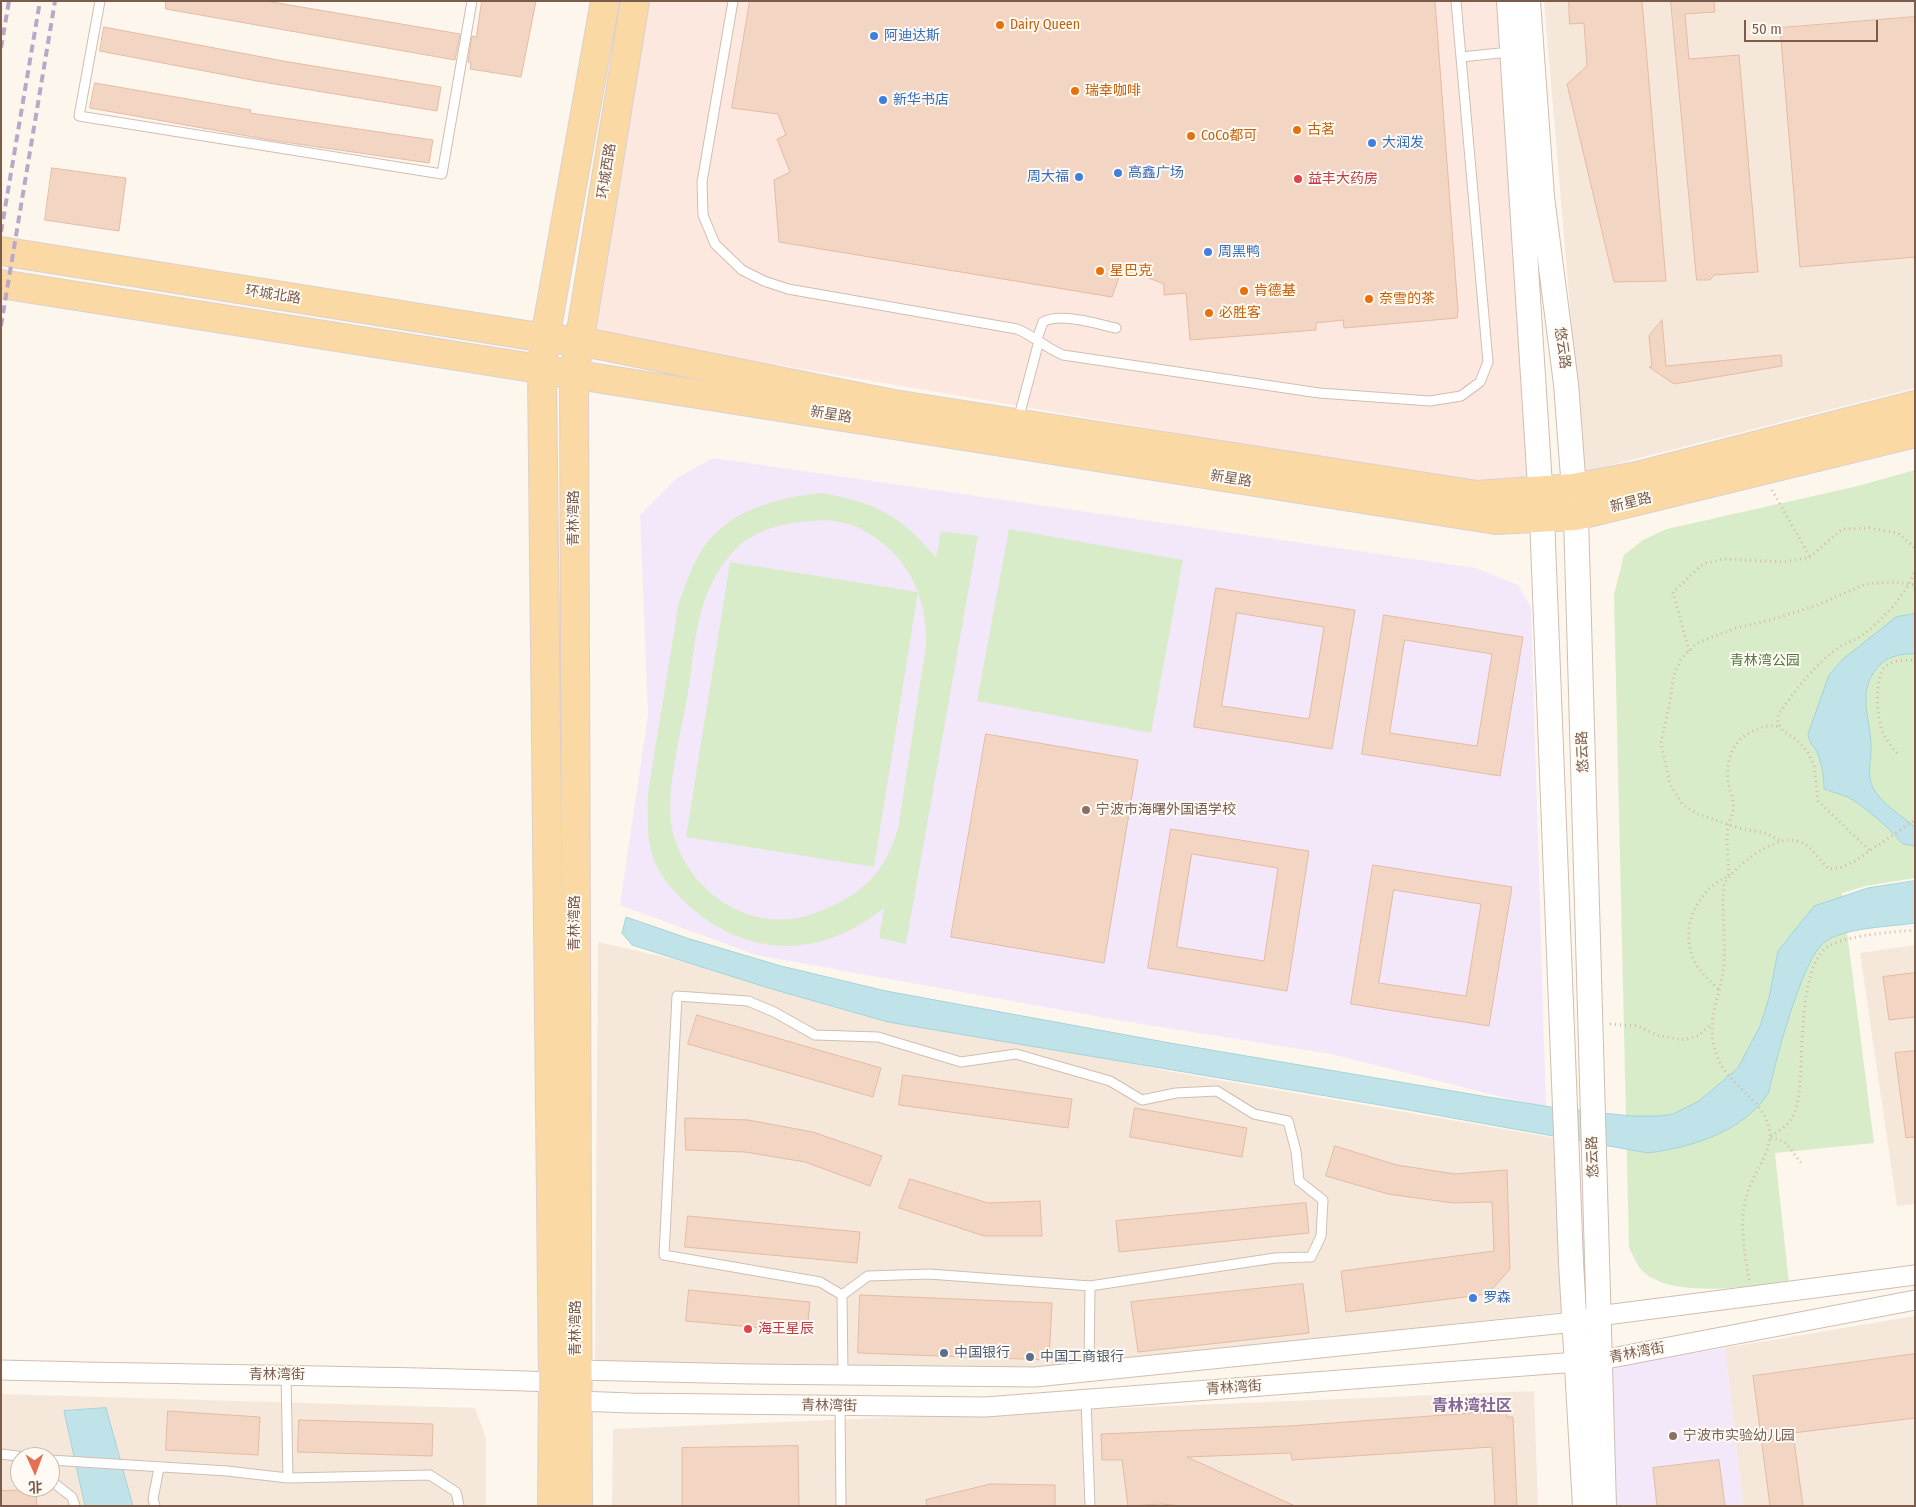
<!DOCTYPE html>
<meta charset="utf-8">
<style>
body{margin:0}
#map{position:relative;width:1916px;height:1507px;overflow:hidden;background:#fdf6ec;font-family:"Fira Sans Condensed","Noto Sans SC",sans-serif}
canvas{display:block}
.frame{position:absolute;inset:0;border:2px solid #7a5c4d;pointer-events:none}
.north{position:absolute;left:10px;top:1447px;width:50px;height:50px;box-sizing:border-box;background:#fffaf3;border:1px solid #cabbb1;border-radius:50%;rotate:178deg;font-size:14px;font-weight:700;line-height:20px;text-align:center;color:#7a5c4d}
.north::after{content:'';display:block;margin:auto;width:18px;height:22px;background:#e76f51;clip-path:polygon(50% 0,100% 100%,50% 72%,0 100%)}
.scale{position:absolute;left:1744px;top:20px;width:134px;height:22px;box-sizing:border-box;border:2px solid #7a5c4d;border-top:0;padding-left:6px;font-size:15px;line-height:18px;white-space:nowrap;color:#7a5c4d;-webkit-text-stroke:4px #fffaf3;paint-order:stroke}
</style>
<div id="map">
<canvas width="1916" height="1507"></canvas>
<div class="frame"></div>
<div class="north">北</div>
<div class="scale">50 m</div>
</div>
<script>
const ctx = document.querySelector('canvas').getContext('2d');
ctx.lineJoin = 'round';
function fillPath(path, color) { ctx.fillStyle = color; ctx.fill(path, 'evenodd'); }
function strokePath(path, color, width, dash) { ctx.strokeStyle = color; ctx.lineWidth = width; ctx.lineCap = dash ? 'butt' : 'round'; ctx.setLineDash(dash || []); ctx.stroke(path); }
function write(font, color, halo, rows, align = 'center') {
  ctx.font = font + ' "Fira Sans Condensed","Noto Sans SC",sans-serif'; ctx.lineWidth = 4; ctx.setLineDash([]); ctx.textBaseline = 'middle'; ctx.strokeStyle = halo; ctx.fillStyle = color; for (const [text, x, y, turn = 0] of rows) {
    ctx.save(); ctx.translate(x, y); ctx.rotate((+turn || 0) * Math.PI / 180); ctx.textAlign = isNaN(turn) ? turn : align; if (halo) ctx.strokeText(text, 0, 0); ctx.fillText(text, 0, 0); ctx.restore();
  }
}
fillPath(new Path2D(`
 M1544 1H1915V388L1584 472Z
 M598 942 1161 1070 1555 1138 1564 1312 1043 1368H923L595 1362Z
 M1915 945V1204L1897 1206 1860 953Z
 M1915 1316V1506H1743L1725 1348Z
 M1534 1391 1538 1506H612L613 1429Z
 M1 1394 475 1408 486 1438V1506H1ZM20 1457H50V1487H20Z`), '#f5e8da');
fillPath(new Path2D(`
 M646 1H1502L1531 478 1476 484 591 333Z`), '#fde8e0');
fillPath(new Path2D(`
 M713 458 1476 568 1518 585 1531 607 1546 1108 1331 1054 1129 1022 756 955 620 905 648 715 640 515 677 478Z
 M1725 1348 1743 1506H1611V1367Z`), '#f3e8fa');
fillPath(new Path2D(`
 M1915 470V878L1866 886 1842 893 1874 1143 1775 1153 1789 1283C1748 1285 1674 1300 1642 1271 1637 1265 1633 1255 1629 1248L1614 595 1624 555 1643 540 1667 529 1858 486Z
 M823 493C876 503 901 515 936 558L941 531 978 536 906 944 879 938 884 908C824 956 755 960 695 911 677 896 659 876 652 854 646 835 648 812 648 793L679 602C685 586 691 569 700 553 726 510 777 497 823 493ZM829 520C839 522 851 524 859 528 907 553 927 593 926 645L898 829C882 877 862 895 815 913 753 937 686 892 672 829 665 792 681 732 688 694 693 660 695 623 708 591 716 574 726 557 740 545 765 524 798 521 829 520Z
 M1009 529 1183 560 1151 733 977 701Z
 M730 562 918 592 874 867 686 837Z`), '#d8ecc9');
const water = new Path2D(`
 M1915 614V654C1905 653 1889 656 1882 663 1855 688 1870 714 1871 746 1872 761 1865 776 1875 791 1883 805 1902 816 1915 827V846L1903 844 1887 827 1863 807 1848 797 1824 789C1824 776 1822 764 1817 752 1813 745 1809 743 1808 734L1829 675 1842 660 1896 617Z
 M1915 881V923C1890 927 1845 927 1825 942 1802 958 1775 1062 1769 1092 1744 1132 1692 1147 1648 1153L1386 1106 888 1022 772 989 632 945 622 933 626 917 690 939 781 966 886 991 1170 1043 1488 1097 1557 1108 1631 1116H1659L1673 1114 1699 1101 1738 1068 1760 1026 1769 998 1778 951 1814 906 1868 888Z
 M106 1408 133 1506H85L64 1411Z`);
fillPath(water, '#bfe3e8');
strokePath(water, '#a5d3da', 1);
const building = new Path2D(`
 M166 1H266L460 34 455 60 166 9Z
 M482 1H536L521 77 470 69 471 63 468 62 472 36 476 37Z
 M750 1H1435L1458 310 1457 318 1344 328 1343 320 1316 323V330L1190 340 1186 293 1164 295V284L1141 275 1119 277 1112 297 779 242 774 180 790 172 777 139 786 135 778 114 732 108Z
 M1569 1H1642L1666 281 1614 282 1567 84 1587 66 1584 23 1570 24Z
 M1671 1H1714L1715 12 1685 14 1689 59 1739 55 1758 272 1714 275 1710 280H1697Z
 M1915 17V257L1800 267 1780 28Z
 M104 27 283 61 441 87 437 111 257 81 100 51Z
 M95 83 251 110 250 113 433 140 429 163 270 140 90 108Z
 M52 168 126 178 119 231 45 220Z
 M1662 320 1666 366 1781 355 1782 366 1674 384 1649 367H1652L1649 336Z
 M1216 588 1355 610 1332 749 1194 727ZM1237 613 1324 627 1309 719 1222 706Z
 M1384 615 1523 637 1500 776 1362 754ZM1405 640 1492 654 1477 746 1390 733Z
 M986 734 1138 760 1104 963 951 937Z
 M1171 829 1309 851 1287 991 1148 968ZM1192 854 1278 868 1264 961 1177 947Z
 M1373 865 1512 887 1489 1026 1351 1004ZM1394 890 1481 904 1466 996 1379 983Z
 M1915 973V1017L1889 1020 1883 977Z
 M697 1015 881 1068 873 1097 688 1044Z
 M1915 1051V1137L1906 1138 1895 1053Z
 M903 1075 1072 1099 1068 1128 899 1105Z
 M1135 1108 1247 1128 1242 1157 1130 1137Z
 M685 1118 748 1120 813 1132 882 1156 870 1186 805 1162 745 1152 686 1150Z
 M1335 1146 1397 1165 1455 1174 1507 1170 1510 1269 1488 1294 1346 1312 1341 1271 1494 1251 1492 1202 1453 1203 1388 1194 1326 1176Z
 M910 1179 988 1203 1040 1201 1042 1236H984L899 1208Z
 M1306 1203 1309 1233 1119 1252 1116 1221Z
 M688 1216 860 1232 857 1263 685 1247Z
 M1303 1284 1309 1333 1138 1352 1131 1302Z
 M689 1290 810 1302 807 1332 686 1321Z
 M860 1295 1052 1303 1049 1360 858 1353Z
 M1915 1354V1418L1793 1433 1803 1506H1770L1753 1376Z
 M168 1411 260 1417 258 1455 166 1450Z
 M1507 1411V1417H1513L1517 1506H1495L1492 1447 1292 1460 1291 1453 1187 1457 1295 1506H1181L1162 1504 1128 1506 1122 1460H1102L1101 1434 1290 1426Z
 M299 1420 433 1424 432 1456 298 1452Z
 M798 1446 799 1506H682V1448Z
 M1719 1460 1725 1506H1657L1653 1468Z
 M991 1484 1055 1485V1506H927L926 1500Z
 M36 1490 37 1506H1V1491Z`);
fillPath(building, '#f3d5c3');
strokePath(building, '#e6bba3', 1);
const service = new Path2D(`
 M100 1 79 116 442 174 472 1
 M733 1 702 182 703 215 715 244 742 270 764 281 788 289 1017 329C1034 336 1046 348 1063 355L1319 393 1430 401 1461 396 1480 382 1488 362 1456 1
 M1461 57 1510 52
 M1037 339 1043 322C1060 312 1097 324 1116 328
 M1018 420 1039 341
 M842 1295 868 1276 929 1274 1090 1286
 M843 1375 842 1295 820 1282 664 1255 677 996 748 1001 774 1012 815 1035 878 1037 961 1062 1016 1054 1110 1081 1142 1100 1176 1093 1217 1091 1254 1114 1288 1121 1296 1151 1299 1181 1323 1200 1321 1236 1311 1257 1275 1258 1090 1286 1089 1371
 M1086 1400 1090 1506
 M840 1406 841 1506
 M1 1454 25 1457
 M50 1460 227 1471 288 1478 286 1375
 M288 1478 430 1475 456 1492 459 1506
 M50 1480 72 1497 75 1506
 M155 1506 153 1499 159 1468`);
const minor = new Path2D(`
 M1 1370C185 1375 369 1375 553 1382L576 1370 751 1374 1035 1377 1575 1322 1598 1316 1915 1275
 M568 1394 577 1401 631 1403 985 1407 1577 1362 1601 1360 1915 1300`);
const tertiary = new Path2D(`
 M1509 1 1542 517 1571 1262 1585 1506
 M1528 1 1542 197 1566 384 1576 516 1604 1506`);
const primary = new Path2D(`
 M1 251 545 338 579 341 893 404 1477 495 1573 488 1637 476 1915 405
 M1 284 1496 520 1576 516 1915 433
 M552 1506 553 1382 542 371 545 338 605 1
 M578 1506 574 374 635 1`);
strokePath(service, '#d1beb0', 11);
strokePath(minor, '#d1beb0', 21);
strokePath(tertiary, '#d1beb0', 26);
strokePath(primary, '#dad1cd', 30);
strokePath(new Path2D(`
 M1772 490 1810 557
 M1689 651 1673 592 1703 564 1723 559 1784 562 1810 557 1842 529 1870 528 1898 533 1915 548
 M1897 753C1891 747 1886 739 1882 731 1877 717 1874 678 1885 667 1892 660 1906 660 1915 660
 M1779 840 1765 833 1739 828 1698 814 1682 804 1670 784 1661 743 1671 696 1673 677 1681 659 1697 643 1736 628 1770 620 1815 606 1865 584 1895 582 1915 585
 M1869 850 1818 801 1814 765 1807 751 1797 740 1783 731 1778 723V715C1794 692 1812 668 1834 651 1843 643 1855 641 1864 634 1884 618 1906 595 1915 571
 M1718 989C1709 980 1701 973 1695 962 1678 929 1697 889 1729 876 1728 859 1726 842 1728 826 1729 821 1732 816 1733 811 1735 800 1729 791 1728 781 1726 761 1732 741 1751 732 1761 727 1768 724 1780 727
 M1610 1024 1638 1026 1657 1035 1682 1040 1698 1036 1712 1024
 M1771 1136C1778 1132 1787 1126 1791 1119 1798 1108 1799 1094 1800 1082 1803 1048 1800 971 1825 949 1841 935 1894 932 1915 930
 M1771 1137 1785 1142 1802 1164
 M1749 1280C1745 1255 1739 1222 1746 1197 1751 1178 1771 1152 1770 1134 1768 1102 1731 1088 1719 1061 1702 1023 1721 999 1724 964 1726 938 1721 911 1724 884 1735 866 1774 835 1797 841 1811 844 1819 860 1829 869L1840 868 1855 861 1915 820`), '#d9b8a5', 3, [1, 4]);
strokePath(service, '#fff', 9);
strokePath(minor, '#fff', 19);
strokePath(tertiary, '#fff', 24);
strokePath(primary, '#fbd9a5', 28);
strokePath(new Path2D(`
 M1 48 9 1
 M1 232 40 1
 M1 326 55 1`), '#b9a8c9', 4, [8, 5]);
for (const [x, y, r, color] of [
 [1000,25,5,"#e8710a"],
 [874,36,5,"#3f7fe0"],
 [1075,91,5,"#e8710a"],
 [883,100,5,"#3f7fe0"],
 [1297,130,5,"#e8710a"],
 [1191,136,5,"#e8710a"],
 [1372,143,5,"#3f7fe0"],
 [1118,173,5,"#3f7fe0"],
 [1079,177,5,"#3f7fe0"],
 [1298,179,5,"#e0444e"],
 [1208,252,5,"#3f7fe0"],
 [1100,271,5,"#e8710a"],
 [1244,291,5,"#e8710a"],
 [1369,299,5,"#e8710a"],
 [1209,313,5,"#e8710a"],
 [1086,810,5,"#8d6e63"],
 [1473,1298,5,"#3f7fe0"],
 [748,1329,5,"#e0444e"],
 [944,1353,5,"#5c6f8a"],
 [1030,1357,5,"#5c6f8a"],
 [1673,1436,5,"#8d6e63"]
]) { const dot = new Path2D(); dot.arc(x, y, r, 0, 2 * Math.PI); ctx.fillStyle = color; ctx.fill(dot); strokePath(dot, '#fffaf3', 2); }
write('14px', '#c56008', '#fffaf3', [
 ["Dairy Queen",1010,25],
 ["瑞幸咖啡",1085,91],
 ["古茗",1307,130],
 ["CoCo都可",1201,136],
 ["星巴克",1110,271],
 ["肯德基",1254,291],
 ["奈雪的茶",1379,299],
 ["必胜客",1219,313]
], 'left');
write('14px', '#366cbe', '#fffaf3', [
 ["阿迪达斯",884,36],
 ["新华书店",893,100],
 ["大润发",1382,143],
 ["高鑫广场",1128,173],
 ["周大福",1069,177,"right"],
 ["周黑鸭",1218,252],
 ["罗森",1483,1298]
], 'left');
write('14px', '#7a5c4d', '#fffaf3', [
 ["环城西路",607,171,-81],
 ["环城北路",273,295,9],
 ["悠云路",1562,348,82],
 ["新星路",831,415,9],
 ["新星路",1231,479,9],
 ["新星路",1631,503,-14],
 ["青林湾路",574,518,-90],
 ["悠云路",1583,752,-92],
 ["青林湾路",575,923,-90],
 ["悠云路",1593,1157,-92],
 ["青林湾路",576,1328,-90],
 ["青林湾街",1637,1353,-11],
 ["青林湾街",277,1375],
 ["青林湾街",1234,1388,-4],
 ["青林湾街",829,1406,1]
]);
write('14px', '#be3a42', '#fffaf3', [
 ["益丰大药房",1308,179],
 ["海王星辰",758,1329]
], 'left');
write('14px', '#537a41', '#fffaf3', [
 ["青林湾公园",1765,661]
]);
write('14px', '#785e54', '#fffaf3', [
 ["宁波市海曙外国语学校",1096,810],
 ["宁波市实验幼儿园",1683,1436]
], 'left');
write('14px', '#4e5e75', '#fffaf3', [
 ["中国银行",954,1353],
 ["中国工商银行",1040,1357]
], 'left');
write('bold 16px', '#846695', '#fffaf3', [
 ["青林湾社区",1472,1407]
]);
</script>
